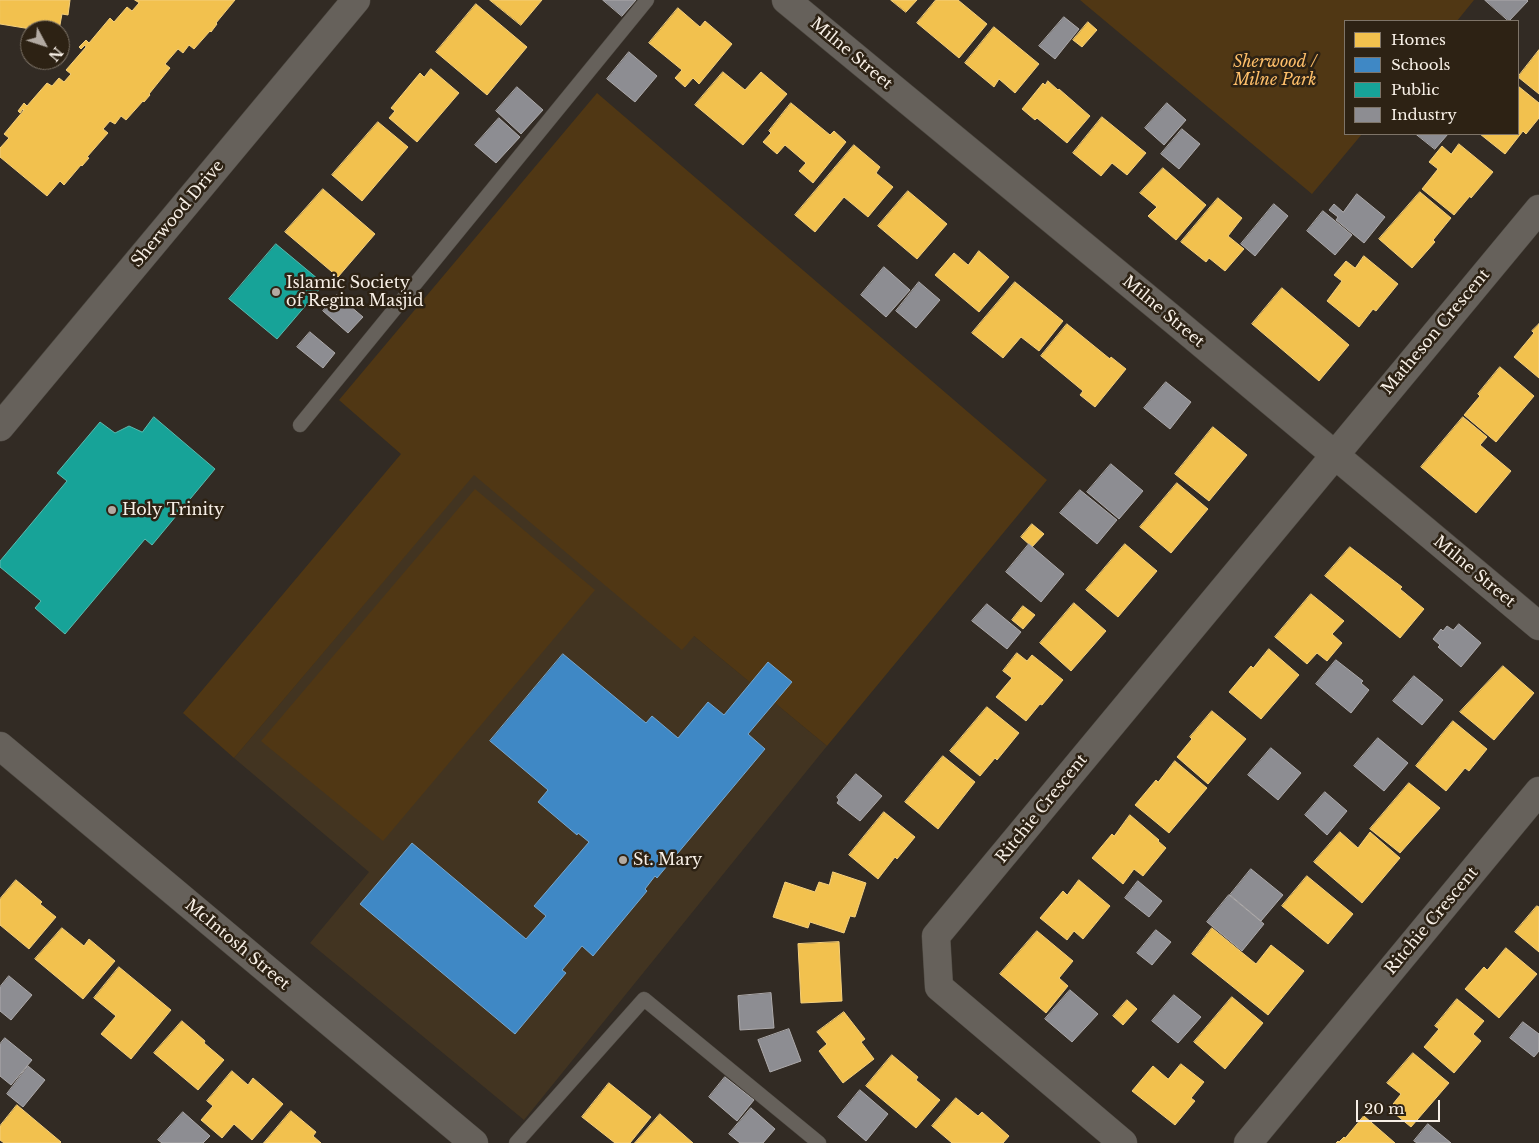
<!DOCTYPE html>
<style>
body{margin:0}
#map{position:relative;width:1539px;height:1143px;overflow:hidden;background:#322b24;font-family:"Libre Baskerville",serif}
canvas{display:block}
.legend{position:absolute;left:1344px;top:20px;width:175px;height:115px;box-sizing:border-box;background:#2d2214;border:1px solid #7e7468;margin:0;padding:6px 9px;list-style:none;font-size:15px;color:#f7efe6}
.legend li{display:flex;align-items:center;gap:10px;height:25px}
.legend b{width:25px;border:1px solid #7e7468}
.north{position:absolute;left:20px;top:20px;width:50px;height:50px;box-sizing:border-box;background:#2d2214;border:1px solid #7e7468;border-radius:50%;rotate:130deg;font-size:14px;font-weight:700;line-height:20px;text-align:center;color:#f7efe6}
.north::after{content:'';display:block;margin:auto;width:18px;height:22px;background:#b2aaa2;clip-path:polygon(50% 0,100% 100%,50% 72%,0 100%)}
.scale{position:absolute;left:1356px;top:1100px;width:84px;height:22px;box-sizing:border-box;border:2px solid #f7efe6;border-top:0;padding-left:6px;font-size:15px;line-height:18px;white-space:nowrap;color:#f7efe6;-webkit-text-stroke:4px #2d2214;paint-order:stroke}
</style>
<div id="map">
<canvas width="1539" height="1143"></canvas>
<ul class="legend">
<li><b style="height:14px;background:#f2c14e"></b>Homes</li>
<li><b style="height:14px;background:#3f88c5"></b>Schools</li>
<li><b style="height:14px;background:#17a398"></b>Public</li>
<li><b style="height:14px;background:#8d8d92"></b>Industry</li>
</ul>
<div class="north">N</div>
<div class="scale">20 m</div>
</div>
<script>
const ctx = document.querySelector('canvas').getContext('2d');
ctx.lineJoin = 'round';
function fillPath(path, color) { ctx.fillStyle = color; ctx.fill(path, 'evenodd'); }
function strokePath(path, color, width, dash) { ctx.strokeStyle = color; ctx.lineWidth = width; ctx.lineCap = dash ? 'butt' : 'round'; ctx.setLineDash(dash || []); ctx.stroke(path); }
function write(font, color, halo, rows, align = 'center') {
  ctx.font = font + ' "Libre Baskerville",serif'; ctx.lineWidth = 5; ctx.setLineDash([]); ctx.textBaseline = 'middle'; ctx.strokeStyle = halo; ctx.fillStyle = color; for (const [text, x, y, turn = 0] of rows) {
    ctx.save(); ctx.translate(x, y); ctx.rotate((+turn || 0) * Math.PI / 180); ctx.textAlign = isNaN(turn) ? turn : align; if (halo) ctx.strokeText(text, 0, 0); ctx.fillText(text, 0, 0); ctx.restore();
  }
}
fillPath(new Path2D(`
 M484 462 827 746 524 1120 310 943 369 872 234 758Z`), '#423421');
fillPath(new Path2D(`
 M1080 0H1474L1457 21H1345V134H1362L1312 194Z
 M597 93 1047 480 827 746 694 636 682 650 474 475 234 758 183 713 401 454 339 400Z
 M475 489 595 590 383 841 261 741Z`), '#503714');
const homes = new Path2D(`
 M0 0H70L68 15 62 14 59 30H37L0 24Z
 M135 0H235L216 23 217 24 211 32 210 31 194 49 189 45 183 53 178 49 165 64 170 68 149 94 150 95 144 102 143 101 126 120 121 116 115 124 110 121 103 129 108 133 87 157 89 158 82 166 81 165 64 185 60 181 47 196 0 157V148L9 138 4 134 24 110 23 109 20 113 18 111 24 103 27 106 47 83 52 86 59 78 64 82 71 74 66 70 86 47 85 45 81 49 79 47 86 40 89 43 110 18 114 22 127 7 132 11 139 3Z
 M490 0H542L521 25Z
 M891 0H917L906 12Z
 M936 0H958L987 24 959 58 917 23Z
 M476 4 527 47 487 95 436 52Z
 M678 8 700 27 705 21 732 44 699 84 693 78 685 87 675 78 682 70 649 43Z
 M1088 22 1097 30 1082 47 1073 40Z
 M994 27 1039 64 1015 93 999 79 994 87 965 63Z
 M1539 50V94L1518 77Z
 M431 69 459 93 417 142 389 118 395 111 391 108 420 73 424 77Z
 M723 72 745 90 761 72 787 94 743 145 695 105Z
 M1048 81 1058 90 1059 89 1090 116 1067 143 1037 118 1035 120 1022 109 1043 83 1045 85Z
 M1518 86 1539 103V118L1526 134 1523 131 1505 154 1480 134H1518Z
 M791 103 830 135 834 131 846 142 813 183 799 171 806 163 785 145 777 154 763 142 771 133 769 131Z
 M1102 117 1146 153 1127 175 1112 163 1101 176 1073 153Z
 M378 122 408 147 362 201 332 175Z
 M1459 144 1493 172 1471 198 1470 196 1454 215 1422 189 1438 169 1429 162 1442 146 1451 154Z
 M854 145 880 167 876 173 893 187 868 217 844 197 815 232 795 215Z
 M1163 168 1206 205 1176 240 1148 216 1157 207 1140 193Z
 M323 189 375 234 338 277 285 232Z
 M908 191 947 224 917 259 878 226Z
 M1420 192 1451 218 1433 240 1435 242 1412 268 1379 239Z
 M1218 198 1242 218 1228 236 1244 249 1225 271 1209 258 1206 262 1181 242Z
 M979 251 1009 277 979 312 935 275 954 253 968 265Z
 M1364 256 1398 284 1376 311 1373 309 1359 327 1327 301 1342 281 1334 275 1346 261 1355 268Z
 M1015 282 1063 321 1039 351 1021 337 1003 358 972 333Z
 M1282 288 1349 345 1319 381 1252 324Z
 M1067 324 1110 359 1111 357 1126 369 1095 407 1080 395 1083 391 1041 356Z
 M1539 324V378L1514 357 1534 333 1532 331Z
 M1500 367 1534 396 1496 442 1464 415 1480 396 1478 394Z
 M1463 417 1487 437 1480 445 1511 471 1476 513 1421 467Z
 M1213 427 1247 455 1209 501 1175 474Z
 M1177 483 1208 509 1171 553 1140 527Z
 M1032 524 1044 534 1032 547 1021 537Z
 M1125 544 1157 571 1118 617 1086 590Z
 M1350 547 1402 587 1400 589 1424 609 1400 638 1325 576Z
 M1311 594 1344 621 1332 634 1342 643 1327 661 1317 653 1307 664 1275 637Z
 M1074 603 1106 631 1071 671 1040 643Z
 M1023 606 1035 615 1023 629 1012 620Z
 M1269 649 1299 675 1261 719 1229 692 1251 666 1253 668Z
 M1017 653 1027 661 1032 655 1063 680 1042 705 1040 704 1026 721 996 697 1012 678 1003 671Z
 M1503 666 1534 693 1494 740 1460 712Z
 M987 707 1019 733 997 760 995 758 980 776 950 751Z
 M1212 711 1246 739 1208 784 1177 757 1192 739 1190 737Z
 M1453 721 1487 749 1469 771 1465 768 1446 791 1416 766Z
 M943 756 975 782 938 829 905 802Z
 M1175 761 1207 788 1169 833 1135 805 1156 780 1158 782Z
 M1409 783 1440 808 1400 853 1370 829Z
 M884 812 915 837 897 859 895 857 878 879 849 855Z
 M1130 815 1159 840 1158 841 1166 848 1143 876 1134 869 1123 884 1092 858 1112 834 1114 836Z
 M1340 832 1358 848 1370 832 1400 858 1362 903 1314 862Z
 M833 872 866 883 855 917 850 916 844 933 810 922 808 928 773 917 785 882 815 892 819 882 829 885Z
 M1307 876 1353 914 1328 944 1282 906Z
 M16 880 42 902 40 904 56 917 29 949 0 925V899Z
 M1079 880 1110 906 1083 939 1074 931 1067 940 1040 918 1063 891 1067 895Z
 M1537 906 1539 907V952L1515 932Z
 M62 928 84 946 89 939 115 961 83 999 35 959Z
 M1212 928 1256 964 1271 945 1304 971 1268 1015 1192 954Z
 M1037 931 1073 961 1059 978 1068 986 1046 1013 1000 974Z
 M839 942 842 1001 801 1003 798 944Z
 M1506 948 1537 974 1499 1018 1465 989 1484 967 1487 970Z
 M119 967 171 1010 131 1059 101 1034 116 1016 94 998Z
 M1232 997 1263 1023 1225 1069 1194 1042Z
 M1457 999 1484 1021 1473 1034 1481 1041 1454 1073 1424 1047 1439 1029 1435 1026Z
 M1127 1000 1137 1009 1123 1025 1113 1016Z
 M844 1012 865 1039 861 1042 874 1059 843 1083 819 1051 827 1044 817 1032Z
 M182 1021 205 1041 204 1043 224 1060 198 1090 154 1053Z
 M1413 1053 1449 1083 1411 1127 1389 1109 1401 1094 1387 1083Z
 M892 1055 918 1077 916 1080 940 1100 916 1128 866 1086Z
 M1181 1064 1204 1082 1191 1098 1195 1101 1175 1125 1132 1091 1153 1066 1168 1079Z
 M232 1071 248 1085 253 1078 283 1104 252 1140 234 1124 222 1138 201 1120 213 1106 207 1101Z
 M609 1083 651 1117 630 1143H615L582 1117Z
 M956 1098 978 1116 982 1112 1009 1136 1003 1143H952L932 1126Z
 M17 1105 61 1142 60 1143H4L0 1140V1126Z
 M291 1111 316 1132 313 1136 321 1143H264Z
 M660 1114 693 1143H635Z
 M1364 1116 1395 1143H1336L1338 1141 1339 1142 1344 1137 1345 1138Z`);
fillPath(homes, '#f2c14e');
strokePath(homes, '#f4cf7c', 1);
const schools = new Path2D(`
 M563 654 646 723 652 716 678 738 708 702 724 715 768 662 792 682 748 734 765 749 657 878 655 876 645 889 647 891 593 956 582 946 562 970 566 973 515 1034 360 904 412 843 526 939 546 916 534 906 589 842 578 833 577 835 538 802 548 790 490 741Z`);
fillPath(schools, '#3f88c5');
strokePath(schools, '#76a7cf', 1);
const public = new Path2D(`
 M276 244 324 284 277 339 229 299Z
 M154 417 215 469 152 545 145 539 65 634 35 608 41 601 0 567V561L67 481 57 473 100 422 115 433 129 426 142 432Z`);
fillPath(public, '#17a398');
strokePath(public, '#5abaaf', 1);
const industry = new Path2D(`
 M603 0H636L622 16Z
 M1485 0H1527L1528 1 1509 21Z
 M1064 17 1079 29 1055 59 1039 46Z
 M629 52 657 76 635 102 607 79Z
 M517 87 543 110 521 134 496 111Z
 M1167 103 1186 120 1164 145 1145 128Z
 M499 118 520 137 496 163 475 145Z
 M1182 129 1200 144 1179 169 1161 154Z
 M1416 134H1448L1435 149Z
 M1357 194 1385 217 1364 243 1336 220 1338 217 1329 210 1334 204 1343 212Z
 M1274 204 1288 216 1255 256 1241 244Z
 M1323 211 1352 235 1335 255 1307 231Z
 M884 267 910 290 886 317 861 295Z
 M919 282 940 300 916 328 896 311Z
 M337 295 363 317 348 333 323 311Z
 M310 332 335 353 323 368 297 347Z
 M1166 382 1191 402 1170 429 1144 408Z
 M1111 464 1143 491 1119 519 1087 492Z
 M1080 490 1117 520 1097 544 1060 513Z
 M1029 544 1064 574 1041 602 1006 572Z
 M987 604 1021 632 1007 649 972 621Z
 M1459 624 1481 643 1461 667 1438 647 1440 645 1433 639 1441 629 1443 631 1447 626 1453 630Z
 M1336 660 1363 681 1361 683 1369 690 1351 713 1316 684Z
 M1414 676 1443 700 1422 725 1393 701Z
 M1378 738 1408 763 1384 791 1354 766Z
 M1271 748 1301 773 1278 800 1248 775Z
 M856 774 882 796 860 821 837 803 839 800 837 797Z
 M1325 792 1347 811 1327 835 1305 815Z
 M1251 869 1283 895 1261 921 1230 895Z
 M1138 881 1162 901 1149 917 1125 898Z
 M1229 895 1264 924 1242 951 1207 922Z
 M1156 930 1171 942 1152 965 1137 953Z
 M9 976 32 995 11 1020 0 1011V987Z
 M1070 990 1098 1014 1072 1042 1045 1019Z
 M771 993 774 1028 740 1030 738 996Z
 M1174 995 1201 1017 1178 1043 1152 1021Z
 M1523 1022 1539 1034V1051L1534 1057 1510 1038Z
 M789 1029 801 1061 770 1072 758 1040Z
 M5 1038 32 1060 11 1085 0 1076V1044Z
 M28 1066 45 1080 23 1107 7 1094Z
 M725 1077 754 1100 737 1121 709 1097Z
 M860 1090 888 1114 866 1141 838 1117Z
 M751 1108 775 1129 763 1143H740L729 1134Z
 M183 1112 210 1136 203 1143H162L158 1140Z
 M1428 1124 1451 1143H1417L1414 1141Z`);
fillPath(industry, '#8d8d92');
strokePath(industry, '#adaaab', 1);
const service = new Path2D(`
 M300 425 647 0
 M516 1143 644 999 819 1143`);
const minor = new Path2D(`
 M786 0 1176 322 1539 626
 M1123 1143 939 987 936 936 1539 209
 M1248 1143 1539 791`);
const tertiary = new Path2D(`
 M0 427 356 0
 M0 746 474 1143`);
strokePath(service, '#4d4841', 15);
strokePath(minor, '#4d4841', 29);
strokePath(tertiary, '#4d4841', 29);
strokePath(service, '#66615b', 14);
strokePath(minor, '#66615b', 28);
strokePath(tertiary, '#66615b', 28);
for (const [x, y, r, color] of [
 [276,292,5,"#b2aaa2"],
 [112,510,5,"#b2aaa2"],
 [623,860,5,"#b2aaa2"]
]) { const dot = new Path2D(); dot.arc(x, y, r, 0, 2 * Math.PI); ctx.fillStyle = color; ctx.fill(dot); strokePath(dot, '#2d2214', 2); }
write('16px', '#f7efe6', '#2d2214', [
 ["Milne Street",851,54,40],
 ["Sherwood Drive",178,214,-50],
 ["Milne Street",1163,312,40],
 ["Matheson Crescent",1436,332,-50],
 ["Milne Street",1474,572,40],
 ["Ritchie Crescent",1042,809,-51],
 ["Ritchie Crescent",1432,921,-50],
 ["McIntosh Street",237,945,40]
]);
write('italic 16px', '#febf6a', '#2d2214', [
 ["Sherwood /",1275,62],
 ["Milne Park",1275,80]
]);
write('16px', '#f7efe6', '#2d2214', [
 ["Islamic Society",286,283],
 ["of Regina Masjid",286,301],
 ["Holy Trinity",122,510],
 ["St. Mary",633,860]
], 'left');
</script>
